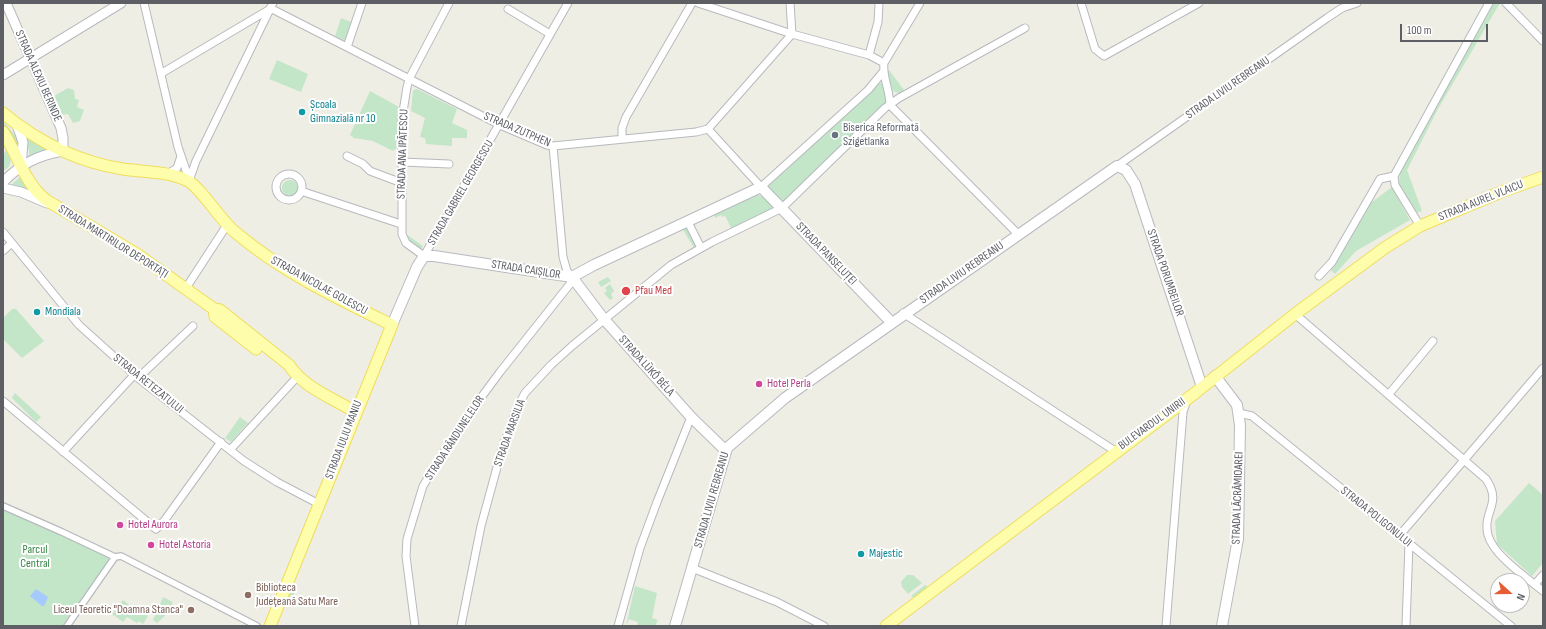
<!DOCTYPE html>
<meta charset="utf-8">
<style>
body{margin:0}
#map{position:relative;width:1546px;height:629px;overflow:hidden;background:#efeee5;font-family:"Sofia Sans Condensed",sans-serif}
canvas{display:block}
.frame{position:absolute;inset:0;border:4px solid #5d5f65;pointer-events:none}
.north{position:absolute;left:1490px;top:573px;width:40px;height:40px;box-sizing:border-box;background:#fff;border:1px solid #bebfc1;border-radius:50%;rotate:111deg;font-size:11px;font-weight:700;line-height:16px;text-align:center;color:#5d5f65}
.north::after{content:'';display:block;margin:auto;width:14px;height:18px;background:#e75d33;clip-path:polygon(50% 0,100% 100%,50% 72%,0 100%)}
.scale{position:absolute;left:1400px;top:24px;width:88px;height:18px;box-sizing:border-box;border:2px solid #5d5f65;border-top:0;padding-left:5px;font-size:12px;line-height:14px;white-space:nowrap;color:#5d5f65;-webkit-text-stroke:3px #fff;paint-order:stroke}
</style>
<div id="map">
<canvas width="1546" height="629"></canvas>
<div class="frame"></div>
<div class="north">N</div>
<div class="scale">100 m</div>
</div>
<script>
const ctx = document.querySelector('canvas').getContext('2d');
ctx.lineJoin = 'round';
function fillPath(path, color) { ctx.fillStyle = color; ctx.fill(path, 'evenodd'); }
function strokePath(path, color, width, dash) { ctx.strokeStyle = color; ctx.lineWidth = width; ctx.lineCap = dash ? 'butt' : 'round'; ctx.setLineDash(dash || []); ctx.stroke(path); }
function write(font, color, halo, rows, align = 'center') {
  ctx.font = font + ' "Sofia Sans Condensed",sans-serif'; ctx.lineWidth = 4; ctx.setLineDash([]); ctx.textBaseline = 'middle'; ctx.strokeStyle = halo; ctx.fillStyle = color; for (const [text, x, y, turn = 0] of rows) {
    ctx.save(); ctx.translate(x, y); ctx.rotate((+turn || 0) * Math.PI / 180); ctx.textAlign = isNaN(turn) ? turn : align; if (halo) ctx.strokeText(text, 0, 0); ctx.fillText(text, 0, 0); ctx.restore();
  }
}
fillPath(new Path2D(`
 M1494 3H1500L1438 109 1407 170 1422 211 1416 213 1399 184 1400 169Z
 M341 18 354 23 347 42 335 36Z
 M277 60 308 74 301 92 269 79Z
 M889 70 904 90 901 94 893 91 887 72Z
 M880 83 884 84 887 102 782 203 766 187Z
 M68 88 74 90 75 99 79 100 77 107 84 110 80 121 73 123 68 114 62 115 54 96Z
 M417 89 457 109 452 123 467 130V138H452V146L426 144 425 138 420 137 425 118 411 111 413 90Z
 M370 91 399 107 398 147 393 151 373 141 354 138 350 135Z
 M3 121 18 139 21 154 3 125Z
 M26 137 46 149 54 151 29 159V151Z
 M6 150C11 159 14 165 3 171V156Z
 M22 175 34 194 10 186Z
 M282 188a8 8 0 1 1 16 0a8 8 0 1 1-16 0Z
 M1392 187 1410 220 1356 251 1335 274 1328 267 1364 208Z
 M750 193C763 195 767 199 775 209L732 230 725 216 722 217 721 215 715 218 714 214Z
 M688 227 696 246 694 248 682 228Z
 M406 234 423 246 419 252 408 243Z
 M608 277 611 281 601 287 598 282Z
 M610 284 614 291 611 294 613 298 610 300 604 293 607 291 605 288Z
 M12 309H16L44 341 22 358 3 339V318Z
 M15 393 41 417 36 422 12 398Z
 M240 417 248 423 231 442 225 438Z
 M1529 483 1543 495V563L1532 576 1497 544 1495 521Z
 M3 510 107 554 109 560 62 626H3Z
 M907 575H913L922 583 908 594 902 587 901 582Z
 M295 585 297 586 290 604 286 602 292 589Z
 M925 585 928 587 914 598 911 596Z
 M635 586 657 593 652 618 658 620 655 626H637L638 622 629 619 626 626Z
 M163 597 173 602 167 614 157 623 153 620Z
 M123 600 140 613 143 607 147 610 145 613 148 616 143 624 139 621 137 623 127 617 123 622 112 614Z`), '#c2e6c7');
fillPath(new Path2D(`
 M36 589 48 597 44 606H42L30 596Z`), '#a6cafe');
const pedestrian = new Path2D(`
 M3 506 62 532 115 557 121 556 257 626
 M67 626 115 557`);
const minor = new Path2D(`
 M144 3 178 147 189 179
 M449 3 409 79 407 87 402 118V234L406 243 424 256 568 3
 M698 3 792 34 869 55 884 63
 M790 3 792 34
 M1081 3 1095 49 1104 56 1199 3
 M1506 3 1543 41
 M270 8 500 125 547 145 553 146 696 132 708 129 792 34
 M508 9 550 34
 M347 47 362 3
 M869 55 878 22 879 3
 M162 73 270 9
 M890 105 1018 234
 M890 105C890 90 882 77 884 63L920 3
 M708 129 761 187 868 90 883 72
 M622 138V128L626 117 692 3
 M347 156 363 164 370 171 402 183
 M402 162 449 164
 M1117 166 1327 18 1342 8 1357 3
 M276 187a13 13 0 1 1 26 0a13 13 0 1 1-26 0Z
 M166 175 177 168 181 156
 M1394 176 1395 185 1420 226
 M189 181 196 161 273 3
 M301 191 401 224
 M688 222 701 248
 M3 232 79 325 138 378 244 461 277 482 319 504
 M3 251 12 243
 M1319 276 1332 262 1380 179 1394 176 1489 3
 M186 288 227 225
 M903 313 1115 451
 M1295 314 1486 479C1503 504 1482 511 1488 535 1493 555 1527 578 1543 591
 M138 378 193 326
 M1389 394 1433 341
 M3 401 156 529 164 521 221 442
 M1239 413 1252 416 1511 626
 M230 450 298 376
 M63 452 134 375
 M1399 536 1543 368
 M692 568 777 602 824 626
 M1535 584 1543 575
 M415 626 406 556 407 539 423 486 460 426 500 372 570 284 572 277 567 271 563 257 553 146
 M461 626 481 526 502 449 516 410 525 393 551 365 572 346 671 265 712 242 782 208 885 108 899 98 1025 28
 M618 626 640 548 657 502 691 417
 M1166 626 1183 412 1187 400
 M1406 626 1409 543`);
const tertiary = new Path2D(`
 M3 75 121 3
 M17 125 23 142 21 167
 M3 182C21 164 38 155 63 151V138L61 128 6 3
 M3 188 21 192 47 203`);
const secondary = new Path2D(`
 M572 277 603 318 691 417 725 450
 M392 325 417 267 424 256H434L572 277 594 265 761 187 891 322
 M1215 376 1237 405 1240 425 1238 539 1222 626
 M675 626 727 448 785 398 1117 166 1126 170 1135 184 1202 387`);
const primary = new Path2D(`
 M3 113C38 142 78 162 123 169 143 172 169 171 188 181 201 188 221 221 235 232 282 272 337 298 392 325L270 626
 M3 132C18 154 24 183 46 200L137 254 214 309 220 310 289 365C304 388 333 398 355 412
 M214 309 215 317 256 349
 M886 626 1195 393 1295 314 1386 247 1420 226 1501 192 1543 177`);
strokePath(pedestrian, '#b7b9be', 8);
strokePath(minor, '#b7b9be', 9);
strokePath(tertiary, '#b7b9be', 11);
strokePath(secondary, '#b8bac0', 12);
strokePath(primary, '#efdd5d', 13);
strokePath(pedestrian, '#fff', 5.5);
strokePath(minor, '#fff', 7);
strokePath(tertiary, '#fff', 9);
strokePath(secondary, '#fff', 10);
strokePath(primary, '#fefdab', 11);
for (const [x, y, r, color] of [
 [302,112,4,"#0f9aa8"],
 [835,135,4,"#6b7280"],
 [626,291,5,"#e0444e"],
 [37,312,4,"#0f9aa8"],
 [759,384,4,"#d1479c"],
 [120,525,4,"#d1479c"],
 [151,545,4,"#d1479c"],
 [861,554,4,"#0f9aa8"],
 [248,595,4,"#8d6e63"],
 [191,610,4,"#8d6e63"]
]) { const dot = new Path2D(); dot.arc(x, y, r, 0, 2 * Math.PI); ctx.fillStyle = color; ctx.fill(dot); strokePath(dot, '#fff', 1.5); }
write('12px', '#5d5f65', '#fff', [
 ["STRADA ALEXIU BERINDE",38,76,66],
 ["STRADA LIVIU REBREANU",1228,88,-35],
 ["STRADA ZUTPHEN",517,130,23],
 ["STRADA ANA IPĂTESCU",403,154,-88],
 ["STRADA GABRIEL GEORGESCU",461,193,-60],
 ["STRADA AUREL VLAICU",1481,201,-22],
 ["STRADA MARTIRILOR DEPORTAȚI",113,242,32],
 ["STRADA PANSELUȚEI",826,254,46],
 ["STRADA CAIȘILOR",526,270,9],
 ["STRADA LIVIU REBREANU",962,273,-35],
 ["STRADA PORUMBEILOR",1165,273,71],
 ["STRADA NICOLAE GOLESCU",319,286,29],
 ["STRADA LÜKŐ BÉLA",646,366,48],
 ["STRADA RETEZATULUI",148,384,39],
 ["BULEVARDUL UNIRII",1152,424,-36],
 ["STRADA MARSILIA",510,433,-70],
 ["STRADA RÂNDUNELELOR",455,438,-57],
 ["STRADA IULIU MANIU",344,440,-69],
 ["STRADA LĂCRĂMIOAREI",1238,498,-88],
 ["STRADA LIVIU REBREANU",712,500,-74],
 ["STRADA POLIGONULUI",1376,517,39]
]);
write('12px', '#0d838f', '#fff', [
 ["Școala",310,105],
 ["Gimnazială nr 10",310,119],
 ["Mondiala",45,312],
 ["Majestic",869,554]
], 'left');
write('12px', '#5b616d', '#fff', [
 ["Biserica Reformată",843,128],
 ["Szigetlanka",843,142]
], 'left');
write('12px', '#be3a42', '#fff', [
 ["Pfau Med",635,291]
], 'left');
write('12px', '#b23c85', '#fff', [
 ["Hotel Perla",767,384],
 ["Hotel Aurora",128,525],
 ["Hotel Astoria",159,545]
], 'left');
write('12px', '#368345', '#fff', [
 ["Parcul",35,550],
 ["Central",35,564]
]);
write('12px', '#785e54', '#fff', [
 ["Biblioteca",256,588],
 ["Judeţeană Satu Mare",256,602],
 ["Liceul Teoretic \"Doamna Stanca\"",183,610,"right"]
], 'left');
</script>
